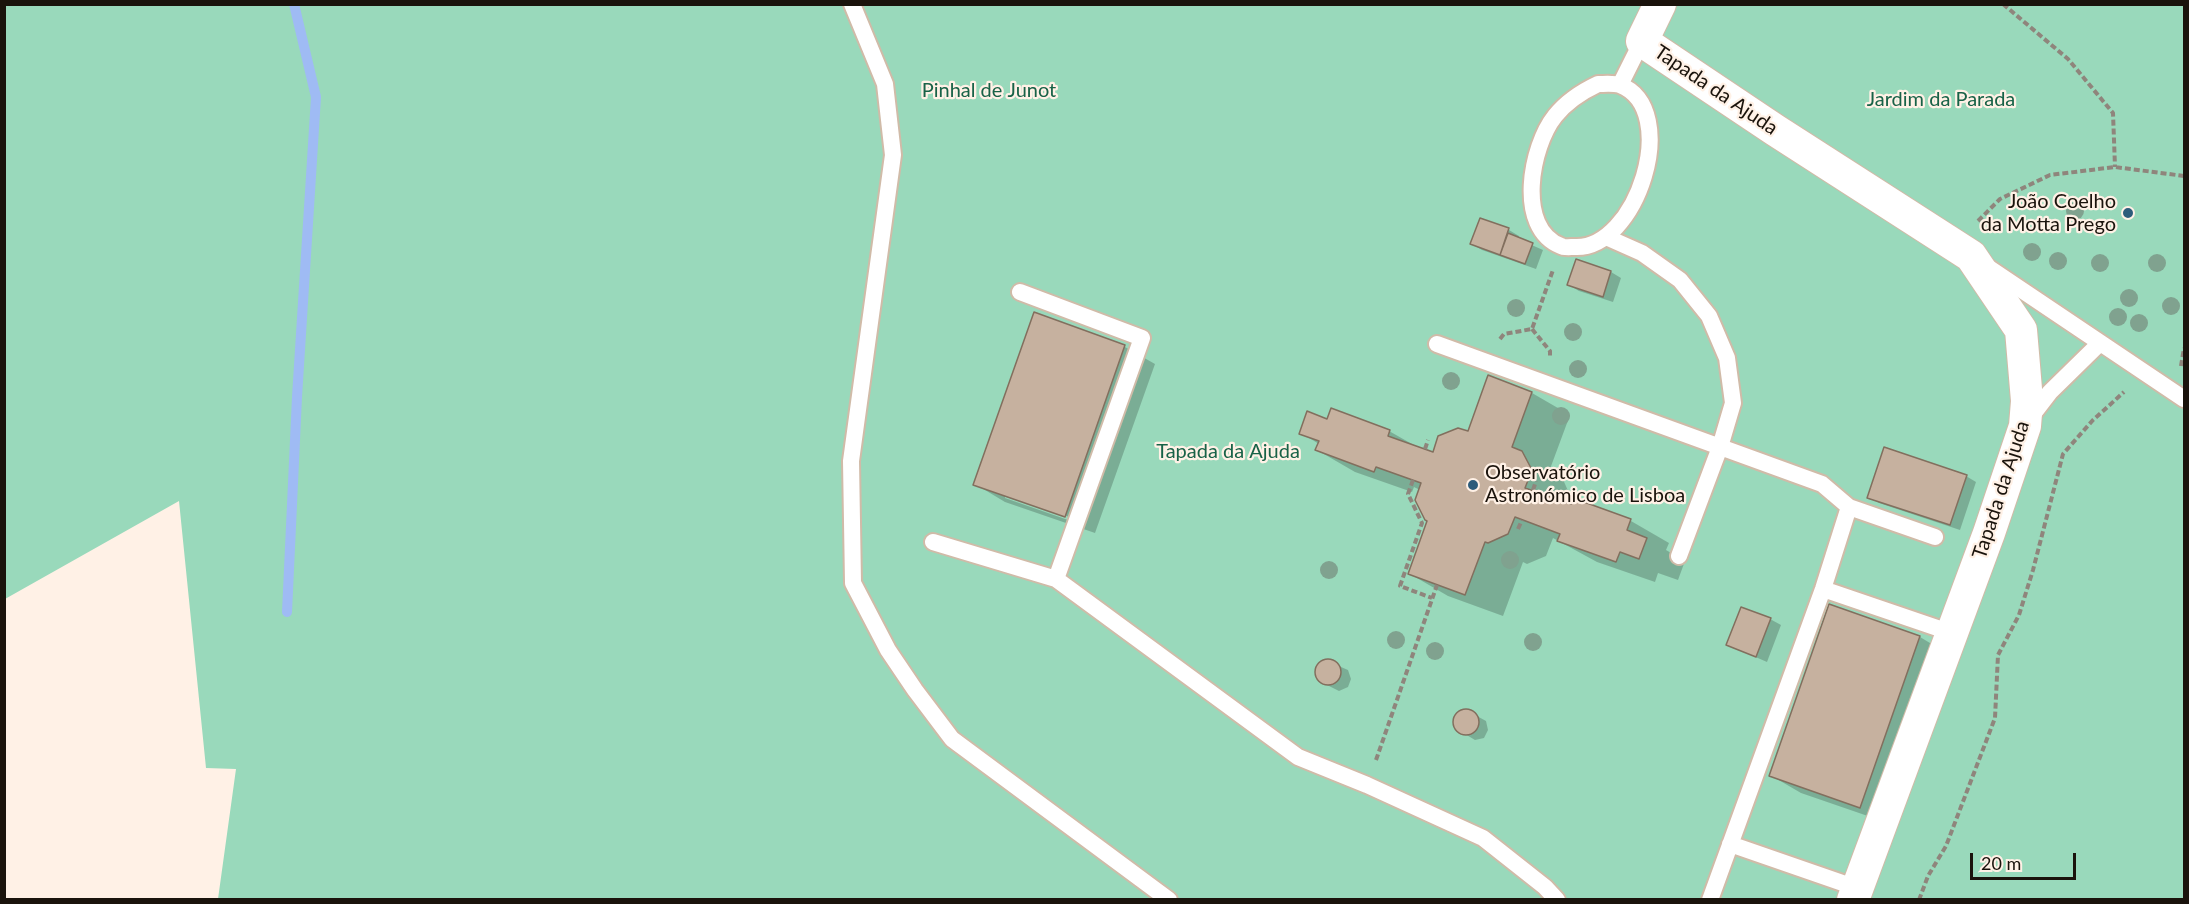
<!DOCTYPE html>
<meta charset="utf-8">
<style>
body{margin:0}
#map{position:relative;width:2189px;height:904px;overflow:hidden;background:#fff1e6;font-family:Lato,sans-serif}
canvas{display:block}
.frame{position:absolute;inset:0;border:6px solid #1a130c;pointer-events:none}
.scale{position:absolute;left:1970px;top:853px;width:106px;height:27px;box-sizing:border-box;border:3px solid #1a130c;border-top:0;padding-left:8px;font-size:18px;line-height:21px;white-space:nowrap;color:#1a130c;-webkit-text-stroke:4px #fff1e6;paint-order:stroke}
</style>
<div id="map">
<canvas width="2189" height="904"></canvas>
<div class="frame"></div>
<div class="scale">20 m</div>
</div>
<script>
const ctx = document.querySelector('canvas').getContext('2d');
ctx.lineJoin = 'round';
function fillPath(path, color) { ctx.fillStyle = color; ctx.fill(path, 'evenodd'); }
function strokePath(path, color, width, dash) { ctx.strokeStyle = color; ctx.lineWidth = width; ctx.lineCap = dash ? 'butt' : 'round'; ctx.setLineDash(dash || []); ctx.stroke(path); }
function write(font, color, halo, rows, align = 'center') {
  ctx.font = font + ' Lato,sans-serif'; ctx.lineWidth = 4.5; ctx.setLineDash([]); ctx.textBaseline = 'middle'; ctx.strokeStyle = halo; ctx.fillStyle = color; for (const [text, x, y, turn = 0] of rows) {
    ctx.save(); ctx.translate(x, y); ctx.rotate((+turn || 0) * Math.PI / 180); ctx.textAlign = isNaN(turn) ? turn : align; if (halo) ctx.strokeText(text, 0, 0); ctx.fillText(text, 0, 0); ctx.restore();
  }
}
fillPath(new Path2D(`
 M5 5H2184V899H218L236 769 206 768 179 501 5 599Z`), '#99d9bb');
fillPath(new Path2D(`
 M1481 220 1509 230 1519 236 1518 239 1543 250 1536 269 1482 250 1472 244Z
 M1577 261 1611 272 1621 278 1613 302 1579 291 1569 285Z
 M1035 314 1125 347 1155 364 1095 533 1005 502 975 484ZM1005 495 1072 518 1071 521 1005 498Z
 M1532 393 1570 415 1550 469 1561 475 1569 493 1565 504 1571 506 1574 500 1631 521 1669 543 1666 550 1685 561 1678 580 1658 573 1655 582 1597 562 1553 538 1546 556 1527 564 1523 562 1503 616 1448 596 1410 574 1429 521 1420 490 1414 487 1412 492 1355 472 1317 450 1319 444 1301 433 1328 420 1389 431 1419 448 1433 454Z
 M1966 476 1976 482 1960 530 1879 503 1869 497Z
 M1830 606 1920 637 1950 655 1891 824 1801 793 1770 775Z
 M1770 619 1781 625 1767 662 1728 645Z
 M1327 661 1348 670 1351 679 1348 687 1339 691 1321 682 1316 674 1319 665Z
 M1466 710 1486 721 1488 730 1484 738 1475 740 1455 728 1454 719 1460 711Z`), '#0003');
strokePath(new Path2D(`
 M287 612 297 397 316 97 294 4`), '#9fbbf4', 10);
const building = new Path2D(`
 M1480 218 1509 228 1500 255 1470 244Z
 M1508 233 1533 243 1525 264 1500 255Z
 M1576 259 1611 271 1603 297 1567 285Z
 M1034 312 1125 345 1065 517 973 485Z
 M1488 375 1532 392 1512 447 1522 451 1532 470 1525 488 1571 504 1573 498 1631 519 1627 530 1647 538 1639 559 1620 552 1616 562 1557 541 1560 534 1515 517 1508 534 1488 543 1485 542 1465 595 1408 574 1427 521 1425 520 1415 500 1421 483 1376 467 1374 472 1315 450 1319 441 1299 434 1307 411 1327 419 1331 408 1390 430 1388 436 1433 452 1438 436 1458 428 1468 431Z
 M1884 447 1967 475 1950 525 1867 498Z
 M1829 604 1920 636 1860 808 1769 776Z
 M1741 607 1771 618 1756 657 1726 645Z
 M1315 672a13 13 0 1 1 26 0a13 13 0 1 1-26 0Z
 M1453 722a13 13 0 1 1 26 0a13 13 0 1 1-26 0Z`);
fillPath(building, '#c6b19f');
strokePath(building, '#826f5e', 1.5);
const lane = new Path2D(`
 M852 4 885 84 893 155 851 461 853 583 888 650 915 690 952 739 1169 900
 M1598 84C1604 84 1614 83 1620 85 1682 109 1637 251 1574 247 1571 247 1564 248 1561 246 1515 228 1531 146 1555 116 1567 101 1581 92 1598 84Z
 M1620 85 1642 41
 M1606 237 1642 253 1680 280 1709 316 1727 358 1733 403 1720 447 1679 556
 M1989 268 2184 399
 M1020 292 1142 338 1056 579
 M1437 344 1822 484 1849 507 1823 589 1710 900
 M2030 418 2050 392 2100 343
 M1849 507 1935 537
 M933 542 1056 579 1298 757 1367 785 1483 838 1545 887 1557 900
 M1823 589 1952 633
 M1730 844 1857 888`);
const street = new Path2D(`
 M1660 4 1642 41 1775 130 1971 256 2021 330 2027 401 2025 426 1989 533 1853 900`);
strokePath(lane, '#d0bba8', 20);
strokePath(street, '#d0bba8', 34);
strokePath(new Path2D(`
 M2003 4 2068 59 2113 113 2115 167
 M1978 221 2000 199 2050 175 2115 167 2184 176
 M1532 329 1550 351V358
 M1500 339 1504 334 1532 329 1553 270
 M2181 366 2184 348
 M1425 449 1428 440
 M1413 480 1408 494 1422 523 1400 586 1432 598
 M1533 490 1536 481
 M1518 529 1522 520
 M1376 760 1437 585
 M1919 900 1928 876 1946 846 1995 718 1998 655 2019 615 2033 570 2063 454 2093 420 2124 392`), '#8f857c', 4, [6, 3]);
strokePath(lane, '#fff', 16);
strokePath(street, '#fff', 32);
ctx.fillStyle = '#80a28f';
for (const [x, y] of [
 [2075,211],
 [2032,252],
 [2058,261],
 [2100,263],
 [2157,263],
 [2129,298],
 [2171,306],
 [1516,308],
 [2118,317],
 [2139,323],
 [1573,332],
 [1578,369],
 [1451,381],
 [1561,416],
 [1510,560],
 [1329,570],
 [1396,640],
 [1533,642],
 [1435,651]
]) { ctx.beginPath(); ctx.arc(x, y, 9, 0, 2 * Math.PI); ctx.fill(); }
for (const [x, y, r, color] of [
 [2128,213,6,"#2d5c7b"],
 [1473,485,6,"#2d5c7b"]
]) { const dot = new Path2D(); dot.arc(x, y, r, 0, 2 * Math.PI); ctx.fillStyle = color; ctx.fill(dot); strokePath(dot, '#fff1e6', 2); }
write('20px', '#1a130c', '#fff1e6', [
 ["Tapada da Ajuda",1716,90,34],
 ["Tapada da Ajuda",2001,490,-72]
]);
write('20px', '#186247', '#fff1e6', [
 ["Pinhal de Junot",989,91],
 ["Jardim da Parada",1941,100],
 ["Tapada da Ajuda",1228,452]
]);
write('20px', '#1a130c', '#fff1e6', [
 ["João Coelho",2116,202],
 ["da Motta Prego",2116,225],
 ["Observatório",1485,473,"left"],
 ["Astronómico de Lisboa",1485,496,"left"]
], 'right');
</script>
